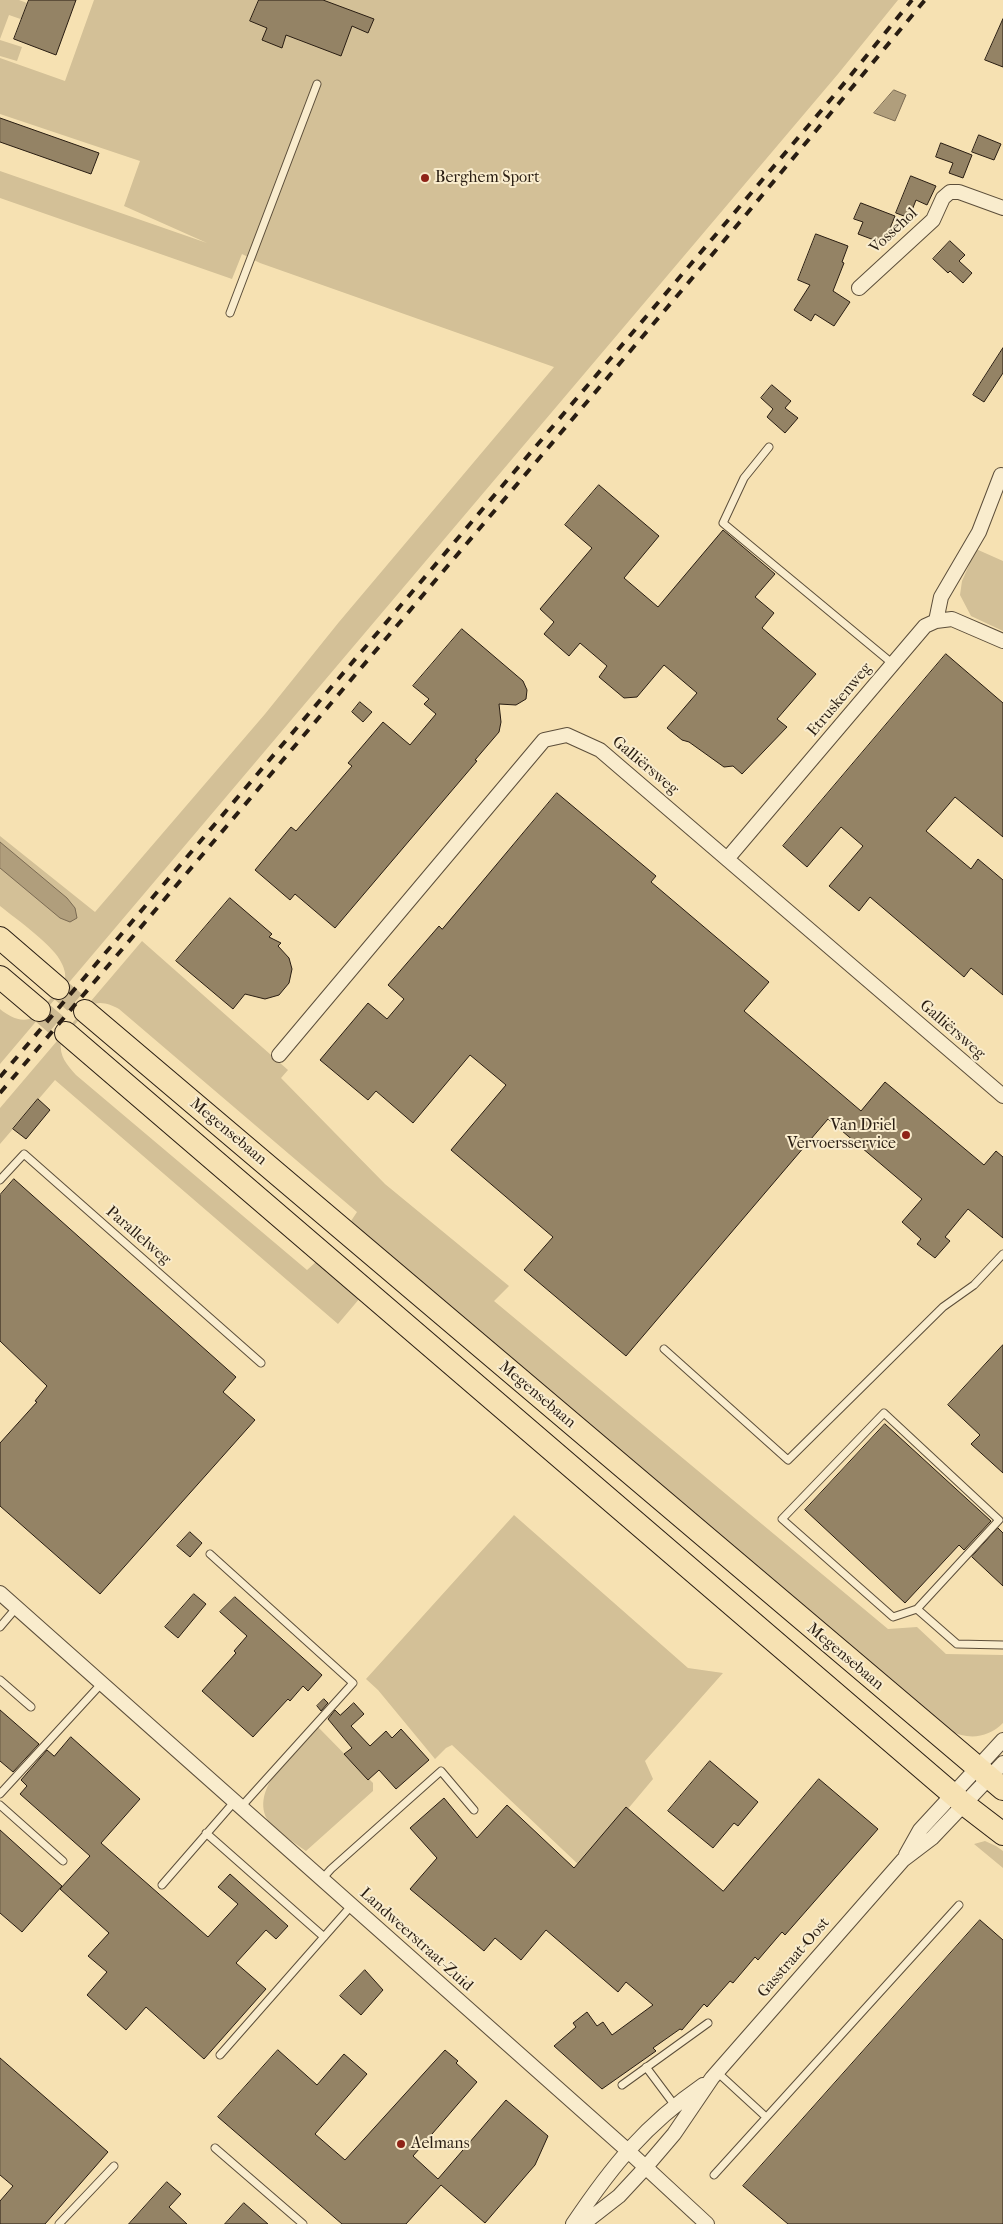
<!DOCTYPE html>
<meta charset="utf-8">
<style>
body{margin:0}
canvas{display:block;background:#f6e1b2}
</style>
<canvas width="1003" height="2224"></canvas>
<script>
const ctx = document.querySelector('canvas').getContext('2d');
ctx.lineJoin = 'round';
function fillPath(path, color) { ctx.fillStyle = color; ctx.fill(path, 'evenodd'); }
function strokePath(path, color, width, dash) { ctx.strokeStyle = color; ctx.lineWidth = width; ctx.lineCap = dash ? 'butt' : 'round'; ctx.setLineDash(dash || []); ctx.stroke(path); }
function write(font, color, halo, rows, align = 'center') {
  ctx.font = font + ' "IM FELL French Canon",serif'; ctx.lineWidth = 4; ctx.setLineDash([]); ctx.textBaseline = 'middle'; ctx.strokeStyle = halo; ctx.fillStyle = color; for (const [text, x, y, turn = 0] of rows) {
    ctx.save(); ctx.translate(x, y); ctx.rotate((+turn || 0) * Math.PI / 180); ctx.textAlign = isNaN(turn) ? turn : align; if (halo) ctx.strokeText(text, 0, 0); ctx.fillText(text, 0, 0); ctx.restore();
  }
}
fillPath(new Path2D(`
 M0 0H19L59 15 55 31 9 15 0 39Z
 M94 0H898L838 74 0 1064V1009C7 1015 19 1022 29 1019 35 1017 63 986 65 979 66 974 64 968 62 964 55 946 16 919 0 906V836L95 912 265 714 339 622 554 367 260 263 242 254 232 279 0 198V171L207 243 124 206 140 161 0 114V58L65 81Z
 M0 40 22 47 17 61 0 56Z
 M976 549 1003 561V631L971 616 960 595 962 581Z
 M142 941 288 1070 281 1078 385 1184 509 1286 494 1301 888 1629 917 1627 946 1654 1003 1655V1723C988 1738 969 1740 950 1731L349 1224 357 1212 119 1009C110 1004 99 1000 90 1006L61 1042C59 1056 67 1065 76 1075L307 1270 317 1261 360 1298 338 1324 55 1080 0 1144V1108Z
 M514 1515 688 1668 723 1673 645 1761 653 1779 580 1866 452 1745 446 1748 435 1759 378 1690 366 1679Z
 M318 1727 373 1783V1791L306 1851C296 1844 272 1828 267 1819 250 1786 298 1749 318 1727Z
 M985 1841 996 1846 1003 1851V1868L974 1844Z`), '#d3c097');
const water = new Path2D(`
 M894 90 906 95 895 121 874 113Z
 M0 842 67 898 75 908 77 918 70 922 60 918 0 868Z`);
fillPath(water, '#b09e7c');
strokePath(water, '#7a6a52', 1);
const building = new Path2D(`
 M29 0H76L56 55 14 39Z
 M259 0H323L374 19 368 33 352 26 341 56 286 35 282 48 262 40 267 28 250 21Z
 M1003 19V67L985 60Z
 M0 118 99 153 91 174 0 142Z
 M979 135 1001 144 994 160 972 152Z
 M941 143 972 155 963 178 949 173 953 163 936 157Z
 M911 176 936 186 927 205 916 200 909 218 896 213Z
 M861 203 895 216 885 241 882 243 858 234 863 222 854 219Z
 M816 234 848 246 842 262 844 263 833 291 850 302 834 326 815 314 811 321 794 310 810 285 798 280Z
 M950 241 965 255 959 261 972 273 963 283 950 271 948 273 933 259Z
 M1003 348V373L984 402 973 395Z
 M772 385 791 401 785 408 798 418 785 433 767 417 773 409 761 398Z
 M599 485 659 536 624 578 658 607 723 530 775 574 755 597 774 613 762 628 816 674 777 719 787 727 742 774 733 766 724 767 689 742 682 740 667 728 697 693 664 665 637 697 624 698 599 677 607 666 580 643 569 656 544 634 554 622 540 609 592 548 565 525Z
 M462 629 523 681 527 690 526 699 516 705 499 704 501 722 499 732 475 760 477 761 335 928 295 894 290 900 255 870 291 827 296 831 352 766 348 763 383 722 410 745 436 714 424 704 429 699 413 686Z
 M946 654 1003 703V837L955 797 926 831 971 869 978 859 1003 880V995L971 968 964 977 870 897 859 911 829 886 863 846 841 827 807 867 783 846Z
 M360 702 372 712 363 722 352 712Z
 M557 793 656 876 651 882 769 982 744 1011 861 1111 885 1082 984 1165 996 1151 1003 1157V1238L968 1209 945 1237 950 1241 935 1258 917 1244 921 1239 902 1222 922 1199 828 1119 626 1356 524 1270 553 1237 451 1150 506 1085 470 1055 413 1123 376 1091 368 1100 320 1060 368 1003 387 1019 404 999 388 985 439 926 442 929Z
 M230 898 272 934 269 937 281 943 278 946 289 958 292 969 289 983 279 995 265 999 245 994 233 1009 176 961Z
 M38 1099 50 1110 26 1139 13 1129Z
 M14 1179 236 1377 223 1392 255 1420 100 1594 0 1506V1443L37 1402 35 1401 47 1386 0 1341V1195Z
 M1003 1345V1473L971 1444 980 1435 948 1405Z
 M885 1424 991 1521 964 1550 959 1545 905 1603 805 1510Z
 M998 1528 1003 1533V1586L972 1557Z
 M190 1532 202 1543 190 1557 177 1546Z
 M194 1594 206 1604 178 1638 165 1627Z
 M235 1597 322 1675 308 1691 303 1686 290 1701 288 1699 253 1737 202 1691 236 1653 234 1651 247 1636 220 1612Z
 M324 1699 328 1703 321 1711 317 1706Z
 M354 1703 364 1714 351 1726 370 1746 386 1731 392 1738 401 1729 429 1760 396 1789 379 1770 368 1780 344 1754 352 1748 328 1719 335 1710 340 1715Z
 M0 1710 39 1744 13 1772 0 1761Z
 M71 1737 140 1799 101 1843 208 1937 238 1904 218 1887 230 1874 288 1926 276 1939 266 1930 236 1963 266 1989 204 2059 146 2007 126 2030 87 1995 107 1972 88 1956 109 1933 60 1889 90 1856 20 1794 27 1786 21 1780 47 1750 54 1756Z
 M710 1761 758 1802 738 1826 734 1823 713 1848 668 1811Z
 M819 1779 878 1829 785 1935 782 1932 758 1960 755 1957 733 1983 730 1981 707 2007 704 2004 682 2030 680 2029 653 2048 656 2051 602 2089 554 2046 576 2027 573 2023 587 2012 597 2026 603 2022 612 2035 653 2005 626 1982 618 1992 546 1930 521 1960 495 1938 484 1951 410 1889 437 1858 410 1828 444 1798 477 1838 507 1805 574 1868 626 1807 723 1891Z
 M0 1830 62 1886 22 1932 0 1913Z
 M980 1920 1003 1940V2224H788L743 2186Z
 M365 1970 383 1990 361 2015 340 1996Z
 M278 2050 317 2085 344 2054 367 2074 315 2134 345 2160 445 2050 458 2061 456 2063 477 2082 413 2156 438 2179 506 2100 548 2136 535 2165 485 2223 441 2185 406 2224H342L218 2117Z
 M0 2058 108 2152 45 2224H0V2201L13 2186 0 2175Z
 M167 2182 181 2194 169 2207 187 2224H129Z
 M244 2203 268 2224H225Z`);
fillPath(building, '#948365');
strokePath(building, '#291d12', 1);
strokePath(new Path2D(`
 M58 988 85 1011
 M39 1010 66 1033`), '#cdba92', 22, [22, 11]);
const service = new Path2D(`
 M230 313 317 84
 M769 447 744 478 723 523 893 664
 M0 1180 24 1154 261 1363
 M664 1349 788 1460 943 1307 974 1285 1003 1254
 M884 1413 999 1520 917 1609 893 1617 782 1519Z
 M210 1554 353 1683 241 1807
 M917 1609 957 1644 1003 1645
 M0 1627 17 1607
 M0 1680 31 1707
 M0 1794 102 1683
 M0 1805 63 1861
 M206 1833 324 1937
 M322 1879 331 1869 441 1771 474 1810
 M162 1885 235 1801
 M220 2055 352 1905
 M646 2067 676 2107
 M717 2072 766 2117
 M622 2085 708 2023
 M215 2148 303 2224
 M714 2175 959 1905
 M59 2224 114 2166`);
const minor = new Path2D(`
 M859 288 933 220 943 198 950 192H959L1003 208
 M936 621 941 597 979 532 1001 475
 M727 859 925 626 936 621 952 619 1003 641
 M279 1055 544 740 567 735 600 750 1003 1096
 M0 1593 627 2150 707 2224
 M906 1855 920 1830 1003 1740
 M573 2224C612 2166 645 2125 703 2085
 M583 2224 619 2196 645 2168 674 2134 712 2078 903 1860 932 1838 1003 1763`);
const primary = new Path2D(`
 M0 938 58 988
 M0 977 39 1010
 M85 1011 1003 1789
 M66 1033 964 1804 1003 1834`);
strokePath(service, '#5c4e3a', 9);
strokePath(minor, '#5c4e3a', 16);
strokePath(primary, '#291d12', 24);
strokePath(service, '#f9eccd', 7);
strokePath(minor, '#f9eccd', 14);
strokePath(primary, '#f6e1b2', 22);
strokePath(new Path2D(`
 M0 1077 837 92 912 0
 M0 1093 739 223 925 0`), '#291d12', 4, [9, 9]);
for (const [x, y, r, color] of [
 [425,178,5,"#8f2418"],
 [906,1135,5,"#8f2418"],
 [401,2144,5,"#8f2418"]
]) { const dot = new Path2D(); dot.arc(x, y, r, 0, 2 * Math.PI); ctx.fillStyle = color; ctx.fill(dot); strokePath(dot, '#f9eccd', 2); }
write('16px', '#291d12', '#f9eccd', [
 ["Berghem Sport",435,178],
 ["Van Driel",896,1126,"right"],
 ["Vervoersservice",896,1144,"right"],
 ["Aelmans",411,2144]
], 'left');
write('16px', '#291d12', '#f9eccd', [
 ["Vossehol",894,231,-43],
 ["Etruskenweg",840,700,-50],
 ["Galliërsweg",645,766,40],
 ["Galliërsweg",952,1030,41],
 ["Megensebaan",228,1132,40],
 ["Parallelweg",138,1236,41],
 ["Megensebaan",537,1395,40],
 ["Megensebaan",845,1657,40],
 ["Landweerstraat-Zuid",416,1940,42],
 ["Gasstraat-Oost",794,1958,-49]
]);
</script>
